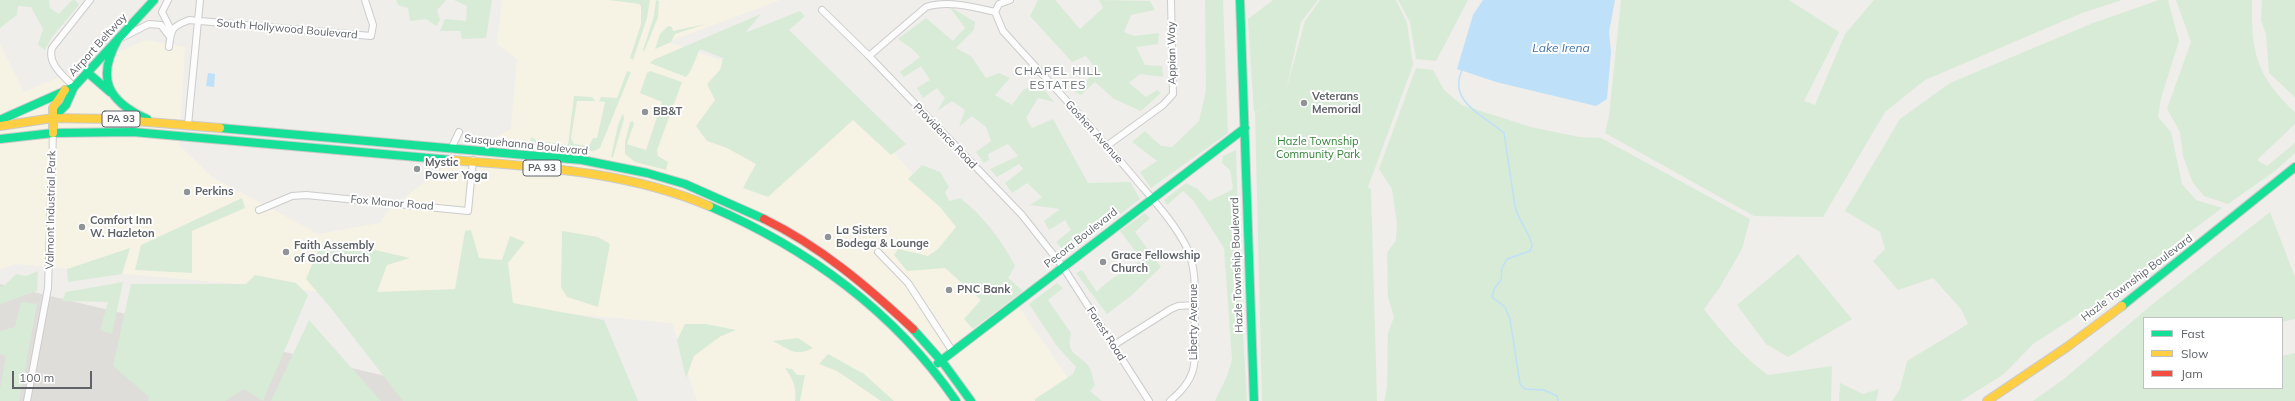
<!DOCTYPE html>
<style>
body{margin:0}
#map{position:relative;width:2295px;height:401px;overflow:hidden;background:#efeeea;font-family:Mulish,sans-serif}
canvas{display:block}
.legend{position:absolute;left:2143px;top:317px;width:140px;height:72px;box-sizing:border-box;background:#fff;border:1px solid #bfc1c3;margin:0;padding:5px 7px;list-style:none;font-size:12px;color:#5f6368}
.legend li{display:flex;align-items:center;gap:8px;height:20px}
.legend b{width:20px;border:1px solid #bfc1c3}
.scale{position:absolute;left:12px;top:371px;width:80px;height:18px;box-sizing:border-box;border:2px solid #5f6368;border-top:0;padding-left:5px;font-size:12px;line-height:14px;white-space:nowrap;color:#5f6368;-webkit-text-stroke:3px #fff;paint-order:stroke}
</style>
<div id="map">
<canvas width="2295" height="401"></canvas>
<ul class="legend">
<li><b style="height:5px;background:#16e098"></b>Fast</li>
<li><b style="height:5px;background:#ffcf43"></b>Slow</li>
<li><b style="height:5px;background:#f24e42"></b>Jam</li>
</ul>
<div class="scale">100 m</div>
</div>
<script>
const ctx = document.querySelector('canvas').getContext('2d');
ctx.lineJoin = 'round';
function fillPath(path, color) { ctx.fillStyle = color; ctx.fill(path, 'evenodd'); }
function strokePath(path, color, width, dash) { ctx.strokeStyle = color; ctx.lineWidth = width; ctx.lineCap = dash ? 'butt' : 'round'; ctx.setLineDash(dash || []); ctx.stroke(path); }
function write(font, color, halo, rows, align = 'center') {
  ctx.font = font + ' Mulish,sans-serif'; ctx.lineWidth = 4; ctx.setLineDash([]); ctx.textBaseline = 'middle'; ctx.strokeStyle = halo; ctx.fillStyle = color; for (const [text, x, y, turn = 0] of rows) {
    ctx.save(); ctx.translate(x, y); ctx.rotate((+turn || 0) * Math.PI / 180); ctx.textAlign = isNaN(turn) ? turn : align; if (halo) ctx.strokeText(text, 0, 0); ctx.fillText(text, 0, 0); ctx.restore();
  }
}
fillPath(new Path2D(`
 M502 0H780L668 42 852 105 978 248 1084 401H697L672 323 16 264 0 269V44L24 92 146 40 185 47 179 145 212 177 318 234 380 223 387 212 443 167 511 129 517 59 497 44Z`), '#f7f3e4');
fillPath(new Path2D(`
 M0 284 490 401H0Z`), '#dfddda');
fillPath(new Path2D(`
 M0 0H49L50 8 59 14 72 0H75L79 5 52 37 45 50 38 45 43 29 31 7 18 6 17 15 0 28Z
 M396 0H446L437 10 440 20 436 26 426 19 410 21 408 8 398 5Z
 M454 0H492L486 38 462 39 460 31H440L445 19 466 21 467 6Z
 M609 0H650L647 18 633 60 630 58 641 24V6L639 4Z
 M656 0 659 1 658 17 644 52 643 50 654 16Z
 M1038 0H1055L1080 29 1103 8 1099 0 1150 1 1155 10 1131 15 1124 32 1134 36 1159 33 1158 44 1136 47 1145 65 1162 66 1163 77 1140 74 1129 83 1146 97 1157 90 1161 93 1141 111 1114 99 1095 82 1081 95 1075 92 1097 70 1086 56 1072 62 1030 16Z
 M1205 0H1223L1228 133 1151 188 1140 172 1157 161 1132 142 1145 131 1161 146 1172 147 1199 121 1206 90Z
 M1273 0H1318L1301 22 1286 91 1305 21 1320 0H1396L1407 23 1413 65 1368 187 1371 189 1377 401H1262L1255 112 1285 95 1254 112 1248 19Z
 M1398 0H1468L1436 61 1416 59 1410 22Z
 M1621 0H1789L1839 32 1804 101 1815 105 1845 34 1874 0H2122L2082 13 1925 80 1885 112 1823 217 1754 216 1605 133 1609 116Z
 M2159 0H2168L2179 41 2161 98 2158 117 2171 132 2182 184 2196 200 2222 208 2190 232 2113 296 2081 313 2033 344 2004 374 1961 401H1892L1900 389 1907 361 1968 324 1961 309 1933 278 1898 290 1873 261 1885 249 1880 232 1845 211 1900 119 1950 83 2093 23Z
 M2176 0H2252C2251 52 2256 76 2295 112V124L2257 160 2267 166 2295 143V153L2275 171 2228 204 2204 196 2193 183 2183 156 2180 132 2167 109 2191 42Z
 M2262 0H2295V97L2269 73 2266 35 2261 20Z
 M949 6 975 22 974 30 956 48 971 56 986 78 999 73 1010 78 995 95 1012 105 1023 90 1039 83 1054 102 1038 98 1026 118 1032 128 1053 119 1088 183 1130 182 1140 199 1067 255 1056 242 1071 230 1065 220 1049 230 1044 221 1060 209 1030 205 1042 197 1027 183 1012 193 1005 183 1023 169 1019 164 997 177 990 169 1018 156 1008 144 988 154 989 160 984 163 976 152 991 141 986 127 972 116 959 127 965 110 952 101 937 111 945 98 937 88 923 98 917 88 930 80 921 66 904 77 900 72 920 57 912 49 898 39 926 18 953 41 965 28Z
 M800 11 805 16 789 30 906 144 891 155 853 120 768 197 743 188 756 164 727 148 707 141 696 126 715 100 707 84 720 70 723 58 700 49C695 59 693 69 686 77L650 63 653 60 761 14 745 33Z
 M706 24 675 34 671 42 655 49 660 34 668 26 672 27 673 31Z
 M1416 68 1433 70 1444 90 1462 105 1531 127 1579 137 1601 138 1750 219 1742 249 1720 287 1704 309C1723 334 1742 356 1768 375L1832 366 1831 401H1384L1387 388 1388 333 1394 317 1388 297 1387 253 1396 240 1397 224 1392 189 1379 169Z
 M627 71 631 72 600 148 594 151 530 145 531 137 538 141 568 145 574 96 592 97 595 101H577L571 138 574 144 589 146 593 138H597L605 102 599 101 601 97 617 98Z
 M650 71 682 82 657 150 658 156 668 162 666 170 635 162 625 154V142L630 122 633 121 634 124 627 144 646 150 662 102 640 93 647 73Z
 M623 113 624 119 613 157H611L618 125Z
 M1236 150 1240 285 1247 401H1215L1227 376 1232 360 1224 248 1193 200 1183 191 1167 205 1164 200 1186 183 1198 189 1209 201 1230 191 1233 188 1230 170 1222 163 1223 156Z
 M922 165 940 172 949 187 945 192 949 201 960 198C983 215 1002 241 1015 266L1008 278 1023 291 973 329 964 319 981 300 945 268 907 271 894 255 898 249 928 256 938 249 956 227 940 207 908 179Z
 M242 198 245 208 192 231V273L135 270 141 245Z
 M2270 212 2295 277V319L2282 322V318H2144V388H2282V356L2295 353V401H2033L2065 378 2154 303Z
 M1145 213 1150 218 1135 232 1161 267 1132 295 1107 314 1076 273 1082 270 1097 292C1109 278 1126 271 1142 260L1120 231Z
 M471 230 479 258 502 260 510 236 525 242 508 263 513 303 604 320 638 401H403L330 307 306 279 320 246 336 241 410 258 387 265 377 292 455 289 465 231Z
 M562 231 598 237 610 244 598 307 567 297 561 287Z
 M130 248 122 274 68 282 67 269Z
 M1798 254 1852 319 1788 357 1766 344 1737 305Z
 M38 271 37 291 0 304V287L5 285 16 274 26 276Z
 M255 275 296 283 308 295 263 401 244 389 225 401H148L149 397 113 366 131 284H246Z
 M123 282 112 334 100 330 108 302 62 301 66 292Z
 M1057 283 1063 288 1048 300 1071 333C1065 357 1080 353 1089 367 1092 372 1093 380 1095 385L1090 391 1102 401H1035V399L1073 374 1076 367 1057 346 1029 304Z
 M21 302 37 304 19 401H0V389L6 356 0 354V331L15 327Z
 M309 320 381 401H271Z
 M685 324H706L736 330 721 336 694 356 686 378 677 340Z
 M798 338 813 348C795 357 790 350 773 341Z
 M828 354 864 374 894 401H881L837 371 819 364Z
 M785 368 792 369 797 375H805L800 401H795C797 388 793 379 785 368Z
 M1840 383 1863 394 1879 389 1876 401H1839Z`), '#d8ebd6');
fillPath(new Path2D(`
 M1483 0H1615L1609 32 1611 52 1607 99 1596 106 1496 82 1457 69 1473 15Z
 M208 73 215 74 214 87 206 86Z`), '#bfe0f9');
strokePath(new Path2D(`
 M1462 70C1447 102 1485 116 1504 133L1515 206C1518 221 1529 231 1532 245L1530 251 1507 259 1502 268 1501 280 1494 289 1492 297 1505 307 1510 319 1520 384 1525 389 1544 390 1557 396 1558 401`), '#bfe0f9', 1.5);
const street = new Path2D(`
 M168 0 162 12 171 30
 M822 10 869 56 1022 215 1063 267 1149 401
 M995 12 1003 31C1048 81 1095 130 1138 182 1156 203 1176 225 1188 250 1198 274 1194 303 1195 328 1195 363 1199 377 1170 401
 M995 12 999 4 1010 0
 M121 38 149 24 161 25 170 37
 M169 47C171 29 171 27 189 20L371 36 373 25 365 0
 M869 56 926 7C948 0 973 7 995 12
 M74 87C64 76 47 64 52 48L90 0
 M188 125 200 0
 M1108 145 1163 105 1173 94 1171 0
 M451 149 459 132
 M259 210 292 196 306 195 468 211 473 160
 M878 252 908 283 953 352
 M1114 345 1171 309 1178 306 1195 305
 M27 401 48 288 53 133`);
const fast = new Path2D(`
 M1240 0 1254 401
 M118 39C96 78 107 101 147 119
 M87 72 110 92
 M53 118 66 105 74 87 154 0
 M0 120 74 87
 M220 128 582 160 647 173 685 184 764 219
 M0 139 53 133 133 132 451 160
 M709 206C807 248 895 312 956 401
 M2122 306 2295 167
 M913 329 944 364 971 401
 M938 363 1245 128`);
const slow = new Path2D(`
 M0 126 53 118 112 119 220 128
 M53 133V108L65 90
 M451 160C538 167 627 171 709 206
 M1987 401 2067 347 2122 306`);
const jam = new Path2D(`
 M764 219C820 246 868 287 913 329`);
strokePath(street, '#cbcccc', 8);
strokePath(fast, '#cacacb', 10);
strokePath(slow, '#cacacb', 10);
strokePath(jam, '#cacacb', 10);
strokePath(street, '#fdfcfc', 6);
strokePath(fast, '#16e098', 8);
strokePath(slow, '#ffcf43', 8);
strokePath(jam, '#f24e42', 8);
for (const [x, y, r, color] of [
 [1304,103,4,"#919496"],
 [645,112,4,"#919496"],
 [417,169,4,"#919496"],
 [187,192,4,"#919496"],
 [82,227,4,"#919496"],
 [828,237,4,"#919496"],
 [286,252,4,"#919496"],
 [1103,262,4,"#919496"],
 [949,290,4,"#919496"]
]) { const dot = new Path2D(); dot.arc(x, y, r, 0, 2 * Math.PI); ctx.fillStyle = color; ctx.fill(dot); strokePath(dot, '#fff', 1.5); }
for (const [x, y, w] of [
 [121,119,38],
 [542,168,38]
]) { const box = new Path2D(); box.roundRect(x - w / 2, y - 8, w, 16, 3); ctx.fillStyle = '#fff'; ctx.fill(box); strokePath(box, '#5f6368', 1); }
write('bold 10px', '#5f6368', null, [
 ["PA 93",121,119],
 ["PA 93",542,168]
]);
write('11px', '#5f6368', '#fff', [
 ["South Hollywood Boulevard",287,29,5],
 ["Airport Beltway",98,45,-48],
 ["Appian Way",1172,53,-91],
 ["Goshen Avenue",1094,132,48],
 ["Providence Road",945,136,46],
 ["Susquehanna Boulevard",526,145,6],
 ["Fox Manor Road",392,203,5],
 ["Valmont Industrial Park",51,210,-89],
 ["Pecora Boulevard",1081,238,-38],
 ["Hazle Township Boulevard",1237,265,-92],
 ["Hazle Township Boulevard",2137,278,-37],
 ["Liberty Avenue",1194,322,-90],
 ["Forest Road",1106,334,57]
]);
write('bold 11px', '#5f6368', '#fff', [
 ["Veterans",1312,97],
 ["Memorial",1312,110],
 ["BB&T",653,112],
 ["Mystic",425,163],
 ["Power Yoga",425,176],
 ["Perkins",195,192],
 ["Comfort Inn",90,221],
 ["W. Hazleton",90,234],
 ["La Sisters",836,231],
 ["Bodega & Lounge",836,244],
 ["Faith Assembly",294,246],
 ["of God Church",294,259],
 ["Grace Fellowship",1111,256],
 ["Church",1111,269],
 ["PNC Bank",957,290]
], 'left');
write('11px', '#348238', '#fff', [
 ["Hazle Township",1318,142],
 ["Community Park",1318,155]
]);
write('italic 12px', '#4174aa', '#fff', [
 ["Lake Irena",1561,48]
]);
ctx.letterSpacing = '1px';
write('12px', '#70757a', '#fff', [
 ["CHAPEL HILL",1058,71],
 ["ESTATES",1058,85]
]);
ctx.letterSpacing = '0px';
</script>
